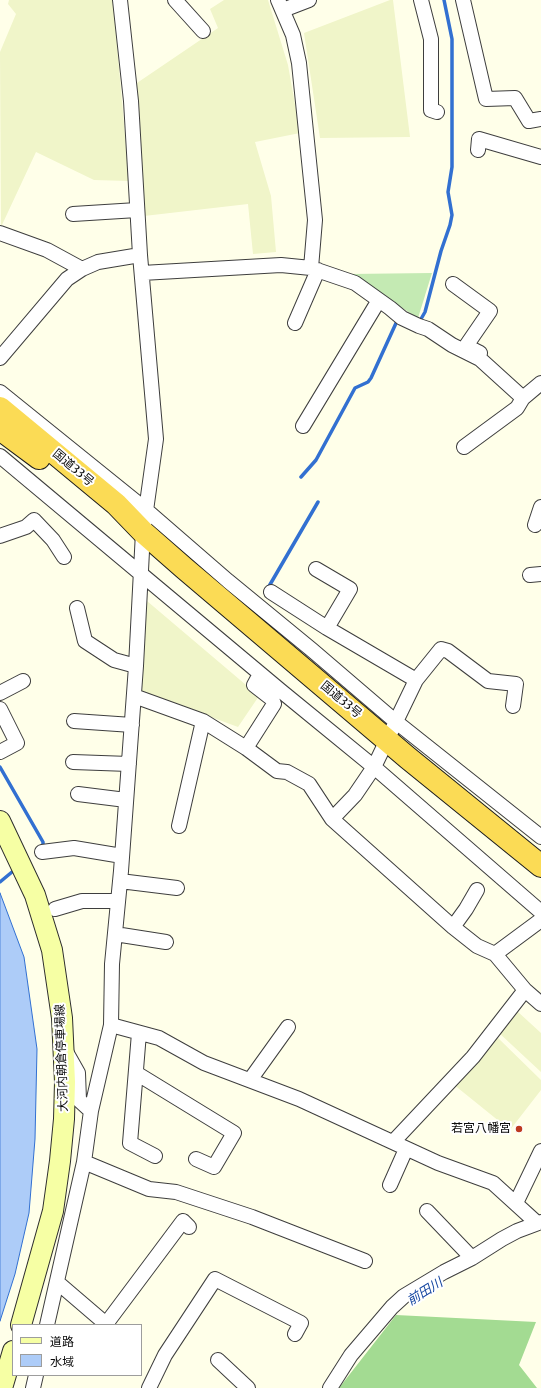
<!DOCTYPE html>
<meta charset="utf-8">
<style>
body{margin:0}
#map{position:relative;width:541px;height:1388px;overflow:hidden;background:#ffffe9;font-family:Merriweather,"Noto Sans JP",serif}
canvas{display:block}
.legend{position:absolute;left:12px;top:1324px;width:130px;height:52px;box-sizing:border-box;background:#fff;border:1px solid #9d9d9d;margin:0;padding:5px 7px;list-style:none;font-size:12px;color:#0b0b0b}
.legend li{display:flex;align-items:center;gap:8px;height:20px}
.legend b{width:20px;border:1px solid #9d9d9d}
</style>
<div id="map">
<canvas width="541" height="1388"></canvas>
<ul class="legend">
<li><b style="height:5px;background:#f6ffa4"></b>道路</li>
<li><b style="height:11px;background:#adccf8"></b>水域</li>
</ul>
</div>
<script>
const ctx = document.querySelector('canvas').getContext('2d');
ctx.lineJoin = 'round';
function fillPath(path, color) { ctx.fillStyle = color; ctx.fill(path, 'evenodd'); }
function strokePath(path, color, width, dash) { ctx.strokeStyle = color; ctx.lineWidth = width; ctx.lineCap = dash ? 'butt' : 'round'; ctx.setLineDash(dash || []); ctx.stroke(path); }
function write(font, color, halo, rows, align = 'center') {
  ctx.font = font + ' Merriweather,"Noto Sans JP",serif'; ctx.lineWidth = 4; ctx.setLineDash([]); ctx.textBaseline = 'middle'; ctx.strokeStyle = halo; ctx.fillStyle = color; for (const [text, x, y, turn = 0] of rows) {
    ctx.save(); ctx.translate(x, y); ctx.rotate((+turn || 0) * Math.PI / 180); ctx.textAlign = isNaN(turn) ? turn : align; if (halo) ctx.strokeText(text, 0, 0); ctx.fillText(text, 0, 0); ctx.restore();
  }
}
fillPath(new Path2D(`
 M9 0H113L129 181 94 180 36 152 1 227 0 52 16 14 8 4Z
 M224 0H268L288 65 300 133 255 142 271 196 276 252 253 254 248 204 144 216 134 85 218 28 210 9Z
 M390 0H393L410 137 320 138 304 33Z
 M147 601 259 696 238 727 141 691Z
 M517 1011 541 1033V1072L498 1032Z
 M495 1035 541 1080V1090L510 1130 453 1084Z`), '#f0f5c9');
fillPath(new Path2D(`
 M432 273 418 318 349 274Z`), '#c4eab3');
fillPath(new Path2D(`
 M396 1315 536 1322 519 1365 537 1388H339Z`), '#a3db92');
const water = new Path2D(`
 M0 893 24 957 37 1049 35 1139 29 1213 15 1274 0 1321Z`);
fillPath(water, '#adccf8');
strokePath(water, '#3270d1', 1);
strokePath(new Path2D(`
 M421 319 425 312 441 251 450 225 452 215 448 192 452 167V39L444 0
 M301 477 316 460 355 388 368 382 371 378 397 321
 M268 588 318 502
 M0 767 43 842V845L41 848
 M0 882 12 872`), '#3270d1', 3.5);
const minor = new Path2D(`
 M175 0 203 31
 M421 0 431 39V110L437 112
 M463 0 486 99 515 98 529 121 541 119
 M283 10 309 0
 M478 150 479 139 541 157
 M73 214 137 210
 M0 233 47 250 82 269 98 262 140 255
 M311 268 355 283 390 308 402 318 419 326 428 329 452 345 480 359 523 398
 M142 273 281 265 311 268 315 220 299 63 293 35 278 0
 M453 284 490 311 466 346 480 353
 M295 323 318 270
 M0 358 67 279 82 269
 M0 392 145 509 228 581 312 650 395 721 541 837
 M303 426 379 300
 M464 447 517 408 523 398 541 383
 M0 456 281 691 374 767 541 912
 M535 525 541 507
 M0 536 26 527 34 520 53 540 64 557
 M316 569 350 589 327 628
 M530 575 541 574
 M271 592 327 628 416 680 374 767 355 795 332 819
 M77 608 85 641 114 660 136 666
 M416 680 441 649 448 651 488 681 516 684 513 706
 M0 693 23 681
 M134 696 203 721 246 748 277 771 287 772 309 784 332 819 453 927 477 946 495 954 525 990 473 1057 393 1142
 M0 709 17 743 0 752
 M74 721 132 725
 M246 748 274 704 272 699 254 685 260 674
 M73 762 129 764
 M78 794 126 800
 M179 826 203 721
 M42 852 74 848 122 856
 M120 881 177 888
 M55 909 82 901H118
 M453 927 466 909 477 890
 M115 934 166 942
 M495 954 541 920
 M525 990 541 1004
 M111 1025 159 1038 204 1063 299 1099 438 1163 493 1183 537 1223
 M139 1033 130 1143 155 1156
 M65 1050 78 1073 79 1100 91 1111
 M136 1073 234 1133 214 1167 196 1159
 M250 1080 288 1027
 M84 1162 149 1189 176 1192 252 1217 365 1261
 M390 1185 406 1149
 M516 1203 541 1151
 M427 1211 472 1258
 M57 1282 106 1324 183 1221 189 1227
 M47 1325 84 1162 91 1111 111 1025 112 964 121 871 136 666 143 532 156 439 140 255 131 101 120 0
 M218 1360 248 1388
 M33 1388 36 1375
 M149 1388 165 1355 215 1279 301 1323 295 1334
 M330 1388 351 1355 392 1307 404 1296 444 1272 472 1258 502 1239 517 1231 541 1222`);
const secondary = new Path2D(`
 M0 821 35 895 52 950 62 1018 65 1082 64 1119 60 1161 53 1211 21 1325
 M2 1388 13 1351`);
const trunk = new Path2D(`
 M0 408 116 504 143 532 184 568 408 758 541 866
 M0 429 39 458`);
strokePath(minor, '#3e3e3e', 16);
strokePath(secondary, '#2d2d2d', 22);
strokePath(trunk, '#1c1c1c', 24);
strokePath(minor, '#fff', 14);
strokePath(secondary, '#f6ffa4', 20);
strokePath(trunk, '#fbdb55', 22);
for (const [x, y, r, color] of [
 [519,1129,4,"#be3920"]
]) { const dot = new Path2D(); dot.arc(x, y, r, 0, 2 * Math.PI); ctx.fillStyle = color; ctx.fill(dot); strokePath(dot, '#fff', 1.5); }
write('12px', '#0b0b0b', '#fff', [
 ["国道33号",73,468,40],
 ["国道33号",341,700,40],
 ["大河内朝倉停車場線",62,1058,-92]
]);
write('12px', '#0b0b0b', '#fff', [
 ["若宮八幡宮",511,1129]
], 'right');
write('italic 13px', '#1244a0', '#fff', [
 ["前田川",425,1292,-32]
]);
</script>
